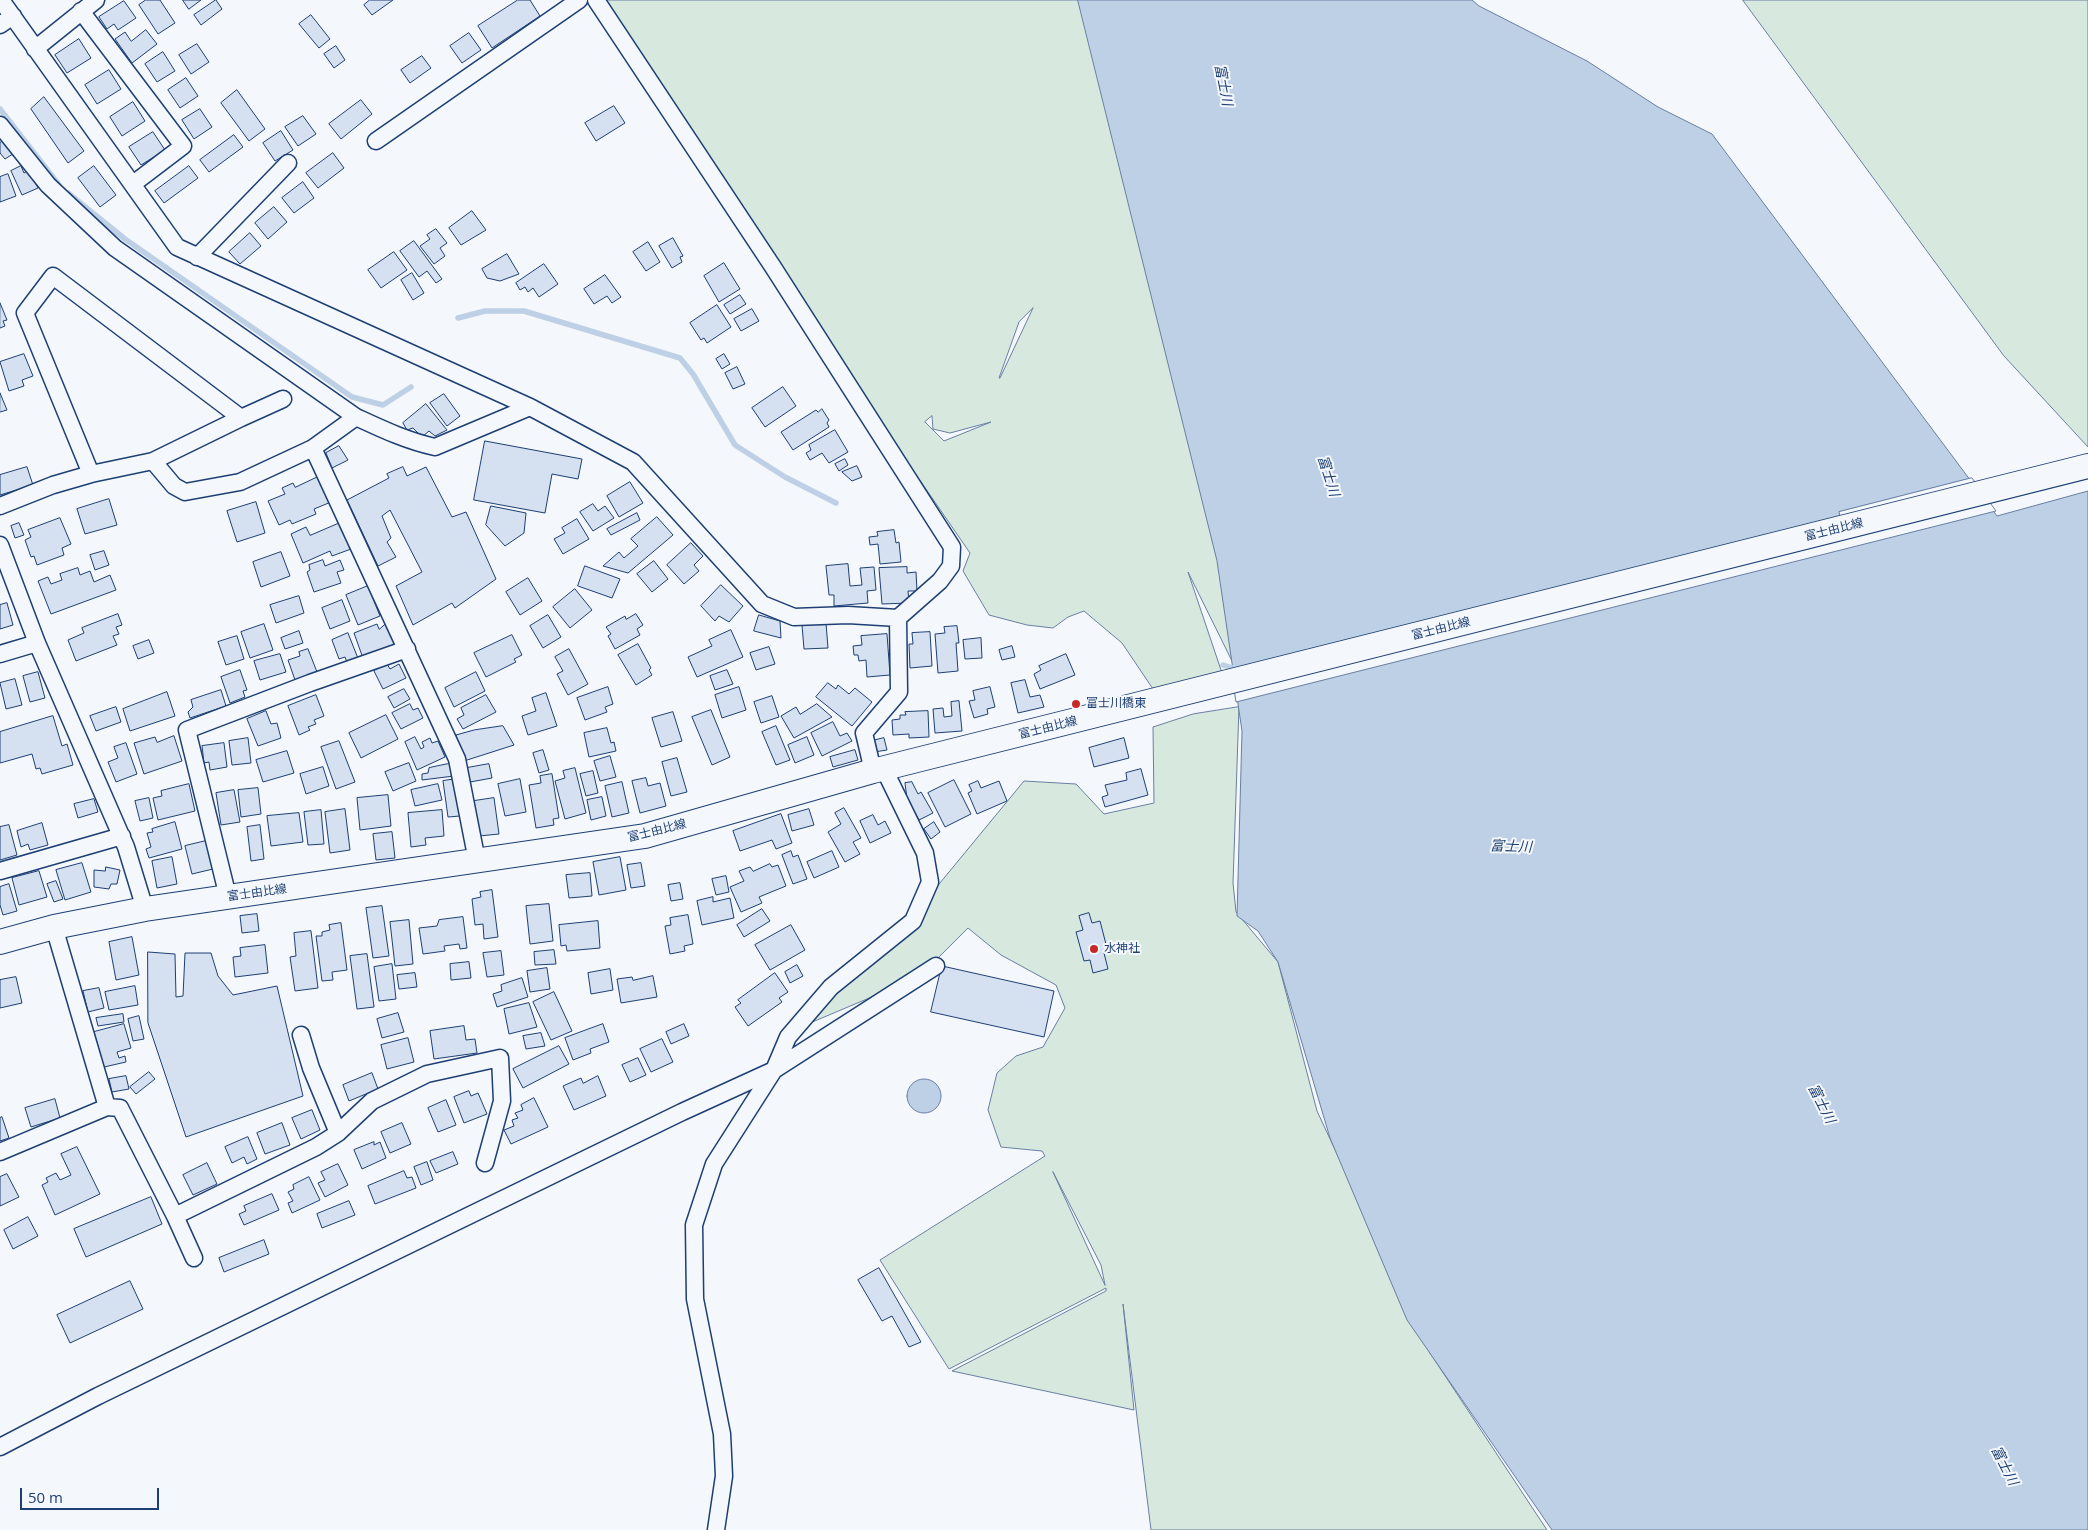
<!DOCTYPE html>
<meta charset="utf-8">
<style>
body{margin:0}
#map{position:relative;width:2088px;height:1530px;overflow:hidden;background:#f4f7fb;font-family:"Open Sans",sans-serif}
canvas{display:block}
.scale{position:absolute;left:20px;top:1488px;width:139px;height:22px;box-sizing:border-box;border:2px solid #1d3f73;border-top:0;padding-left:6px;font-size:15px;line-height:18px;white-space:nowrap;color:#1d3f73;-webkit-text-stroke:4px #f4f7fb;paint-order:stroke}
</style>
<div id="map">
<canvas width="2088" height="1530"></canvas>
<div class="scale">50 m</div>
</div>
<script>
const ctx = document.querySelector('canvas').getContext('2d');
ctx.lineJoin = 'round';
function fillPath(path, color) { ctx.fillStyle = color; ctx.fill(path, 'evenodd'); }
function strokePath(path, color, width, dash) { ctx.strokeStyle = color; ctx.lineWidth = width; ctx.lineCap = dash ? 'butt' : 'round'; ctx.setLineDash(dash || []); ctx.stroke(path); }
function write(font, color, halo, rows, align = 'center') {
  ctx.font = font + ' "Open Sans","Noto Sans JP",sans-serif'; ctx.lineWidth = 4; ctx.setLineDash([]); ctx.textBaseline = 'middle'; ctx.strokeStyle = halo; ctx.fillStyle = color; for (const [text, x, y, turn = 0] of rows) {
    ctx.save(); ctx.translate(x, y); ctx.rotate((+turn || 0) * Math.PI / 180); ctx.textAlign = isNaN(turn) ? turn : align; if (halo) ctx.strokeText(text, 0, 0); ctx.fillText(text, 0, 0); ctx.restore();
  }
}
const green = new Path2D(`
 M596 0H1097L1180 244 1232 661 1188 572 1222 673 1153 689 1122 643 1084 611 1068 617 1053 628 1027 625 989 615 963 571 970 553 773 267ZM1033 308 1000 378H999L1019 322ZM932 416 933 429 950 433 991 422 944 441 925 422Z
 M1743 0H2088V447L2004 356Z
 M1239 707 1233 883 1236 912 1278 962 1317 1111 1430 1353 1547 1530H1151L1123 1304 1134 1410 952 1371 1106 1291V1288L949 1369 880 1260 1045 1156 1042 1151 1001 1147 988 1110 997 1073 1016 1056 1043 1047 1065 1008 1056 985 1001 955 968 928 919 977 810 1023 864 961 935 889 1024 781 1076 784 1104 814 1154 803 1153 727 1193 714ZM1053 1172 1101 1265 1105 1285Z`);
fillPath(green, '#d7e8df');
strokePath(green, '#687fa3', 1);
const water = new Path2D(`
 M1078 0H1472L1479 6 1587 61 1658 107 1712 134 1997 516 2088 491V1530H1552L1407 1320 1330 1138 1278 962 1258 931 1237 916 1242 731 1217 561Z
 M907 1096a17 17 0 1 1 34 0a17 17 0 1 1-34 0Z`);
fillPath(water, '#bed0e5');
strokePath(water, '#687fa3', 1);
const pier = new Path2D(`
 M1972 478 1996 511 1236 702 1231 670 1840 516 1839 512Z`);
fillPath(pier, '#f4f7fb');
strokePath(pier, '#687fa3', 1);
strokePath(new Path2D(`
 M0 109 59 185
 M68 193 125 239 352 397 383 405 411 387
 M458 318 485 311H524L680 358 693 374 735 445 785 477 836 503
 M1223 665 1239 670`), '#bed0e5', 5.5);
const building = new Path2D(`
 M146 0H160L175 23 158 34 139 5Z
 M183 0H201L189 9Z
 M216 0 222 9 201 25 194 15Z
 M370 0H393L372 15 364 5Z
 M518 0H530L540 16 492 48 478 26Z
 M124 1 136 18 118 30 114 24 107 29 99 17Z
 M311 15 330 39 319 48 299 24Z
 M146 30 157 44 132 63 115 39 125 32 131 41Z
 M469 33 481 50 462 63 450 46Z
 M79 39 91 58 67 73 55 55Z
 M197 44 209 62 191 74 179 55Z
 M336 46 345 60 334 68 324 54Z
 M163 52 175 71 157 82 145 64Z
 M422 56 431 68 410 83 401 70Z
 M109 70 121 89 97 104 85 85Z
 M186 78 198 96 180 108 168 90Z
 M237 90 265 129 249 141 221 103Z
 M44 97 84 151 68 163 31 109Z
 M361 100 372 114 341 139 329 124Z
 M133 102 145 121 122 136 110 117Z
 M614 106 625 123 596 141 585 123Z
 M200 109 212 127 194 139 182 120Z
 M303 116 316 134 298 146 285 127Z
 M281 131 293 150 275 161 263 143Z
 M153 132 165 150 141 165 129 147Z
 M234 135 243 147 209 172 200 160Z
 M7 138 16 152 5 159 0 153V143Z
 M333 153 344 168 318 188 306 173Z
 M21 166 24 173 29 170 38 188 22 195 11 171Z
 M94 166 116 195 100 207 78 178Z
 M189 166 198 178 164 203 155 191Z
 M8 174 16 196 0 202V177Z
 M303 182 314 198 294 213 282 198Z
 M274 207 287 222 268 239 255 223Z
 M472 211 486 230 461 245 449 228Z
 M436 229 447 243 440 248 445 256 434 264 420 246 430 239 427 235Z
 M250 233 261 246 240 264 229 252Z
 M673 238 683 256 680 257 682 262 672 268 659 246Z
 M414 241 442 279 436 283 427 271 419 277 400 251Z
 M648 242 660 262 646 271 633 252Z
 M394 252 407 270 381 288 368 270Z
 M507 254 519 274 500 281 487 278 482 269Z
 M724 263 740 289 719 302 704 276Z
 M544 264 558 284 539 297 533 288 528 292 525 287 520 290 516 283Z
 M412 273 424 293 413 300 401 280Z
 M605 275 621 297 612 303 607 296 594 304 584 289Z
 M740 295 746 304 730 314 724 305Z
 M0 303 7 320 3 321 5 326 0 328Z
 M717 305 731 327 707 343 704 338 701 340 690 323Z
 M752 309 759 321 741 331 734 319Z
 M24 354 33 376 22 380 24 386 9 391 0 362Z
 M724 354 730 364 722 369 716 359Z
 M737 367 745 384 733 389 725 373Z
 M783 387 796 406 765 427 752 408Z
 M0 393 7 410 0 412Z
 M444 394 460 416 447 426 430 403Z
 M426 404 447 430 435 436 429 431 422 437 413 428 407 430 403 423Z
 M822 409 829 420 827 423 829 427 793 450 781 432 816 410 818 412Z
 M835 430 848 452 829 463 822 453 810 460 806 453 811 450 809 445Z
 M485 441 582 459 578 479 552 474 545 513 474 500Z
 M339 446 348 460 332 468 326 453Z
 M845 459 848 465 839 471 835 464Z
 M857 466 862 477 852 481 842 472Z
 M27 467 33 485 0 495V475Z
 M403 467 407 476 426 467 452 517 466 512 496 579 455 608 452 603 413 625 396 586 422 572 390 510 382 516 391 538 387 542 396 557 378 566 347 500 389 478 387 474Z
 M320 476 331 502 314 509 316 514 292 524 290 520 279 525 268 501 285 494 282 488 293 483 295 487Z
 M630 482 643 503 619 517 607 496Z
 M109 499 117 525 85 534 77 509Z
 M256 502 265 533 237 542 227 511Z
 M593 504 598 511 605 506 614 518 593 531 580 512Z
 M491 506 526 513 524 533 505 546 486 525Z
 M637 513 640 520 611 535 607 529Z
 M657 517 673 535 628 573 603 566 619 552 624 558 638 546 631 539Z
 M60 518 71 544 62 548 64 555 37 565 34 556 31 557 25 540 31 537 28 530Z
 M577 519 589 539 563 554 554 539 565 533 562 528Z
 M19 523 24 535 15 538 11 526Z
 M340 523 351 549 332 556 330 551 303 563 291 534 306 527 310 535Z
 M894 530 896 543 899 542 901 562 880 564 878 544 870 545 869 537 878 536 877 532Z
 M691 543 703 556 694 565 699 571 684 584 667 565Z
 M104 551 109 565 95 570 90 555Z
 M281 552 290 576 261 587 253 562Z
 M323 560 325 566 340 560 344 570 337 572 341 583 314 592 307 572 310 570 309 565Z
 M654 561 668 579 652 592 637 574Z
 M848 564 850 586 862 585 860 568 874 567 876 590 867 591 868 603 834 606V595H829L826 566Z
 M585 566 620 579 612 598 578 586Z
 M907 567V573L916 572 917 591H908L909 603 882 604 879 568Z
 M78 568 80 575 90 571 94 582 110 575 116 590 51 614 38 581 48 577 51 584 62 580 60 574Z
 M528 578 542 601 520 615 506 592Z
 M721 585 743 606 729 622 719 616 715 621 701 606Z
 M368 586 380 616 358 625 346 595Z
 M575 589 592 610 570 628 553 607Z
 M299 596 304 613 276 623 270 605Z
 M342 600 350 621 330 629 322 608Z
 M7 603 13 625 0 629V605Z
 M118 614 122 625 116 627 119 634 113 636 117 645 76 661 68 640 84 633 82 628Z
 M636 614 643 625 637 629 640 635 615 649 608 636 611 634 606 627 625 616 626 619Z
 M548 615 561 637 543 648 530 626Z
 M759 615 780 621 781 638 754 631Z
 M387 623 397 649 364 661 354 633 377 624 379 629Z
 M826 623 828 648 804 649 802 625Z
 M264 624 273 650 250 658 241 632Z
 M957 626 959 643H956L958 671 938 673 935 634 945 633 944 627Z
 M731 630 743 657 697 677 688 657 712 646 709 640Z
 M299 631 303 643 285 649 281 638Z
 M930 632 932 666 910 668 909 644H913L912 633Z
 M348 633 359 661 348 665 345 657 339 659 332 640Z
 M887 634 890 675 867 677 866 660 859 661 858 655H854L853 646 862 645 861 636Z
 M512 635 522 655 514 659 516 662 486 677 474 653Z
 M237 636 244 659 226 665 218 642Z
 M981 638 982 658 965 659 963 640Z
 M149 640 154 653 138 659 133 646Z
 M638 644 651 668 649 670 652 675 636 685 618 655Z
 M1012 646 1015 657 1002 660 999 650Z
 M769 647 775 664 756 670 750 653Z
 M308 649 317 672 295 680 288 660 300 656 299 652Z
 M569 649 588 684 568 695 557 674 563 671 555 657Z
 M280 654 286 672 260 680 254 661Z
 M1066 654 1075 675 1040 689 1034 674 1041 670 1039 666Z
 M387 664 390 669 399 664 406 678 383 689 374 671Z
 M240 670 247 690 243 691 245 697 230 703 221 677Z
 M727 670 733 684 715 690 710 676Z
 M38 672 45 698 30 702 23 676Z
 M476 672 485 691 454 707 445 688Z
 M15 679 22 705 6 709 0 683Z
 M1025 680 1030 697 1040 695 1044 707 1018 713 1011 683Z
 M828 683 836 689 838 685 849 694 855 688 872 702 852 726 816 697Z
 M608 687 613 704 605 707 607 712 585 720 577 698Z
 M739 687 746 710 722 718 715 695Z
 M990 687 995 707 987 709 988 714 974 718 969 701 975 700 973 691Z
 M404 689 410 699 394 708 388 697Z
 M221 690 226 706 190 718 188 712 193 707 191 700Z
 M167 692 175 716 130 731 123 709Z
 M546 693 557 726 528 735 522 716 536 711 532 698Z
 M316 695 324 716 314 720 316 724 308 727 310 730 299 735 288 706Z
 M486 695 496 712 463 729 457 719 464 715 461 708Z
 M772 696 779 717 761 723 754 702Z
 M959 701 962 731 935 733 933 709 943 708 944 717 952 716 951 702Z
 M410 704 413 710 418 708 423 718 401 729 392 713Z
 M817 704 832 717 794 738 781 716 796 707 800 714Z
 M116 707 121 722 96 731 90 716Z
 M711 710 730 757 712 765 692 717Z
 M266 711 271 724 277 723 281 738 258 746 247 719Z
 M928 711 929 737 909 738V734L893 735 892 720 900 719V715H906L905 712Z
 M673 712 682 741 661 747 652 718Z
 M386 715 398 739 361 758 349 733Z
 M53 716 62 746 67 744 73 765 42 774 40 768 36 769 32 754 0 763V732Z
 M833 722 840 736 847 733 852 741 822 756 811 733Z
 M503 726 514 745 464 761 456 735 474 730Z
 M776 726 790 760 776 765 762 732Z
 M607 728 611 743 614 742 616 751 589 757 584 733Z
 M174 736 182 761 144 774 134 743 155 737 157 742Z
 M415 737 421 749 424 747 422 742 430 738 432 743 438 741 445 757 417 770 405 742Z
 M807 737 814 755 795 763 788 745Z
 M248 738 251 763 232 765 229 741Z
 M884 738 887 750 874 752 872 741Z
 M1124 738 1129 758 1094 767 1089 748Z
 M339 741 355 782 336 789 321 747Z
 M126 743 137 774 116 782 108 762 118 758 114 747Z
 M224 743 227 767 210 770 209 762 204 763 202 746Z
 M543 750 549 770 539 773 533 753Z
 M855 750 858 760 833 767 830 757Z
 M287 751 294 773 263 782 256 760Z
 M610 756 616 777 600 781 594 761Z
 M677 758 687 792 671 796 662 762Z
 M409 763 416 781 393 791 385 772Z
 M453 763 454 776 422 780V774L428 773 429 768Z
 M489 764 492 778 470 782 467 768Z
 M323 767 329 786 306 794 300 774Z
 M575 768 586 813 565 819 555 781 565 778 563 771Z
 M1141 769 1148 795 1105 807 1102 797 1108 795 1105 785 1127 780 1126 773Z
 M593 771 598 793 586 796 580 774Z
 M552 774 559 818 553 819 554 825 536 828 529 785 541 783 540 776Z
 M646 778 648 786 660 783 666 806 640 813 632 781Z
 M456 779 460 816 448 817 443 781Z
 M520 779 526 812 505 816 498 784Z
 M954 780 971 814 945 827 928 793Z
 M978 781 981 788 999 781 1007 801 977 814 968 793 972 791 969 785Z
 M622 782 629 813 612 817 605 786Z
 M912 782 918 794 921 792 933 813 919 820 907 799 905 783Z
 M189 784 195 811 158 820 153 798 162 796 161 791Z
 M438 784 442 800 415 806 411 790Z
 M258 788 261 814 241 817 238 790Z
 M234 790 240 822 221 825 216 793Z
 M388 795 391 826 360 830 357 798Z
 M602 797 606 816 591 820 587 800Z
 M149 798 153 818 140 821 135 801Z
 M494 798 499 834 479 836 474 801Z
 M94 799 98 812 78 818 74 804Z
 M844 808 861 838 853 842 860 854 845 862 828 832 841 824 835 813Z
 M345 809 350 850 330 853 325 812Z
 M809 809 814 825 792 831 788 815Z
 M321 810 324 844 308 845 304 812Z
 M442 810 444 836 425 838 426 845 411 847 408 813Z
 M299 813 303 842 271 846 267 816Z
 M781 814 792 843 776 849 772 840 740 851 733 831Z
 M873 815 878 825 885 821 891 833 870 843 860 821Z
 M175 822 182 849 149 858 146 849 151 847 147 833 153 832 152 829Z
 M934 822 940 832 931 839 924 829Z
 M42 823 48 845 30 850 28 844 21 847 17 831Z
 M9 825 17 855 0 860V827Z
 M260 825 264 859 251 861 247 827Z
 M392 832 395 858 376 860 373 834Z
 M206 841 213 869 192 874 185 846Z
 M791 851 793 857 798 855 807 879 793 884 782 855Z
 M832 851 839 867 814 878 807 862Z
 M172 857 177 884 157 888 152 861Z
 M620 857 626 890 599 895 593 862Z
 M82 863 91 892 65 900 56 870Z
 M641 863 645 886 631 888 627 865Z
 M770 864 772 867 778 865 786 886 759 897 762 903 741 912 730 887 744 881 739 871 750 867 753 871Z
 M106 867 120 870 117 884H111L109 889 94 887V870L105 871Z
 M39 871 47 897 19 905 12 878Z
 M590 873 592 896 569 898 566 875Z
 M726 876 729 892 716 895 712 879Z
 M56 881 63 899 54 902 47 884Z
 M680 883 683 899 671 901 668 885Z
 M9 884 17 911 3 915 0 905V887Z
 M492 890 498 937 484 939 483 924 475 925 472 899 481 897 480 892Z
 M713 897V902L730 898 734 918 702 925 697 901Z
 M549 904 553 941 530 944 526 906Z
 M382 906 389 956 373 958 366 908Z
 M762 909 770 921 744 937 737 925Z
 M1089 913 1092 923 1100 921 1108 952 1104 953 1108 969 1093 973 1090 960 1084 961 1076 932 1083 930 1079 916Z
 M257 914 259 931 242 933 240 916Z
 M688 915 693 944 684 946 685 951 670 954 665 926 671 925 670 918Z
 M463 917 467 948 460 949 459 944 444 946 445 951 423 954 419 928 437 926 439 920Z
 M409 920 413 964 395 966 390 922Z
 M598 921 600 948 567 951 566 945 561 946 559 925Z
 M341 923 347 970 332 972 333 980 322 981 316 936H322V932L330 930 329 925Z
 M791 925 805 950 770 970 755 945Z
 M311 931 318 988 295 991 290 957 296 956 294 933Z
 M132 937 139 975 116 980 109 942Z
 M265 945 268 973 235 977 233 957 241 956 240 948Z
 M554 950 556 964 535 965 534 952Z
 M501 951 504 975 487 977 483 953Z
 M148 952 175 954 176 997 183 996 185 953H211L218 976 233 995 277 986 303 1096 186 1137 148 1023Z
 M367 954 374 1007 357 1009 350 956Z
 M469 962 471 978 451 980 450 964Z
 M392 964 396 999 379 1001 374 967Z
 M797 965 803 976 790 983 785 972Z
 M942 966 1054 991 1044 1037 931 1012Z
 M547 968 550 989 530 992 527 971Z
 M610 969 613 990 591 994 588 973Z
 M415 973 417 987 399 989 397 975Z
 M775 973 788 992 779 998 782 1002 748 1026 735 1007 741 1003 738 1000Z
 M653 976 657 997 621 1003 617 979 632 977 633 980Z
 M16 977 22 1003 0 1008V980Z
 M522 978 528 997 497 1007 493 994 502 991 501 985Z
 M135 986 138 1005 109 1010 105 992Z
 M99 988 104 1008 88 1012 83 991Z
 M554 992 572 1031 551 1040 533 1002Z
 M529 1003 537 1027 509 1034 504 1009Z
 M398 1013 404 1032 382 1038 377 1019Z
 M123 1014 124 1022 98 1026 96 1018Z
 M139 1016 144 1039 133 1041 128 1019Z
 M124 1024 131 1048 117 1052 119 1058 125 1056 126 1062 104 1067 94 1032Z
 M603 1024 609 1042 590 1049 591 1053 573 1060 565 1038Z
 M684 1024 689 1036 671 1044 666 1032Z
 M464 1026 466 1040 475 1039 477 1053 434 1059 430 1031Z
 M541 1033 545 1046 526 1049 523 1036Z
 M408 1038 414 1062 387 1069 381 1045Z
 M662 1039 673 1062 651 1072 640 1049Z
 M559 1046 569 1064 523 1088 513 1069Z
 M638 1058 646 1075 630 1082 622 1065Z
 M149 1072 155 1079 136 1094 130 1087Z
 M372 1073 378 1089 349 1101 343 1085Z
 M126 1076 129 1089 112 1092 109 1079Z
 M598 1076 606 1096 574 1110 563 1086 581 1078 583 1083Z
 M469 1091 471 1096 478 1093 487 1114 464 1123 454 1097Z
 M534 1098 548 1127 511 1144 504 1130 514 1126 512 1120 518 1118 515 1113 523 1110 521 1105Z
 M55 1099 60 1118 31 1127 25 1108Z
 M446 1100 456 1125 438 1132 428 1108Z
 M312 1110 320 1130 301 1139 292 1118Z
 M2 1117 9 1138 0 1141V1118Z
 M282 1123 290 1145 265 1154 257 1133Z
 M402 1123 411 1144 390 1153 381 1132Z
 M248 1137 257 1159 247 1164 244 1157 232 1163 225 1147Z
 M374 1142V1145L380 1142 386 1158 362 1169 354 1150Z
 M77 1147 100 1194 55 1215 42 1185 48 1182 46 1178 56 1173 60 1180 71 1175 61 1154Z
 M453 1152 458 1164 436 1173 430 1161Z
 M427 1162 433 1180 421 1185 414 1167Z
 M207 1163 217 1184 193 1195 183 1175Z
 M338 1164 348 1185 325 1197 318 1183 325 1180 321 1172Z
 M404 1171 407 1178 412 1177 416 1188 375 1204 368 1186Z
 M7 1174 19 1197 0 1206V1177Z
 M309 1177 320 1200 292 1213 288 1203 293 1201 288 1192 294 1189 293 1185Z
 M272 1194 279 1210 244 1225 239 1214 246 1211 244 1206Z
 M151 1197 162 1224 86 1257 74 1229Z
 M349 1201 355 1215 322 1228 317 1214Z
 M28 1217 38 1236 13 1249 4 1230Z
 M264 1240 269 1254 224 1272 219 1258Z
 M879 1268 921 1342 909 1347 892 1316 882 1321 858 1280Z
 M130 1281 143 1309 70 1343 57 1315Z`);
fillPath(building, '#d5e0f0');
strokePath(building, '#1d3f73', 1);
const street = new Path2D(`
 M1 0 177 247 530 407 633 462 762 604 794 617 848 615 898 618 940 581 951 566 952 547 773 267 596 0
 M81 11 183 146 133 184
 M0 25 13 16
 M35 49 96 0
 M0 125 48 185 115 248 356 417C382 429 407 441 435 447L530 407
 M376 141 579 0
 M197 257 288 163
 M356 417 313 448 457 759 477 861
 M241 418 283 399
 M91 474 25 313 53 276 241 418 153 461
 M0 506 53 485 91 474 153 461 174 486 185 492 240 482 313 448
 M0 545 37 643 126 847 145 909
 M0 654 37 643
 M873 771 864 733 899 692 898 618
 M0 871 122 836
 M228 897 187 730 310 683 407 649
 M54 927 107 1107 120 1108 175 1216 194 1258
 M301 1035 311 1068 338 1133
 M0 1152 107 1107
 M175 1216 316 1147 338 1133 372 1101 427 1074 500 1058 502 1101 485 1163
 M0 1447 98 1396 682 1112 774 1070 936 966
 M716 1530 724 1476 722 1434 695 1299 694 1225 714 1164 774 1070 788 1037 831 987 913 921 930 882 925 853 884 769`);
const secondary = new Path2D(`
 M0 942 54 927 145 909 645 836 873 771 2088 466`);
strokePath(street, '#1d3f73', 19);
strokePath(secondary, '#1d3f73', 26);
strokePath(street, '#f4f7fb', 16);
strokePath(secondary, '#f4f7fb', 24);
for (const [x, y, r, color] of [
 [1076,704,5,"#c62828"],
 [1094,949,5,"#c62828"]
]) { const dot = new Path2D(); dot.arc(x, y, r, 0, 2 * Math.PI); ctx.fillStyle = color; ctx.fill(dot); strokePath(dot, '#f4f7fb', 2); }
write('12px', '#1d3f73', '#f4f7fb', [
 ["富士由比線",1834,530,-14],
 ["富士由比線",1441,629,-14],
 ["富士由比線",1048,728,-14],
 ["富士由比線",657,831,-14],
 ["富士由比線",257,893,-8]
]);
write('12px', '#1d3f73', '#f4f7fb', [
 ["富士川橋東",1086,704],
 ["水神社",1104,949]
], 'left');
write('italic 14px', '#1d3f73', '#f4f7fb', [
 ["富士川",1223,85,79],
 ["富士川",1328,476,72],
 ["富士川",1511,847,2],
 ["富士川",1821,1104,63],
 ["富士川",2004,1466,63]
]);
</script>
